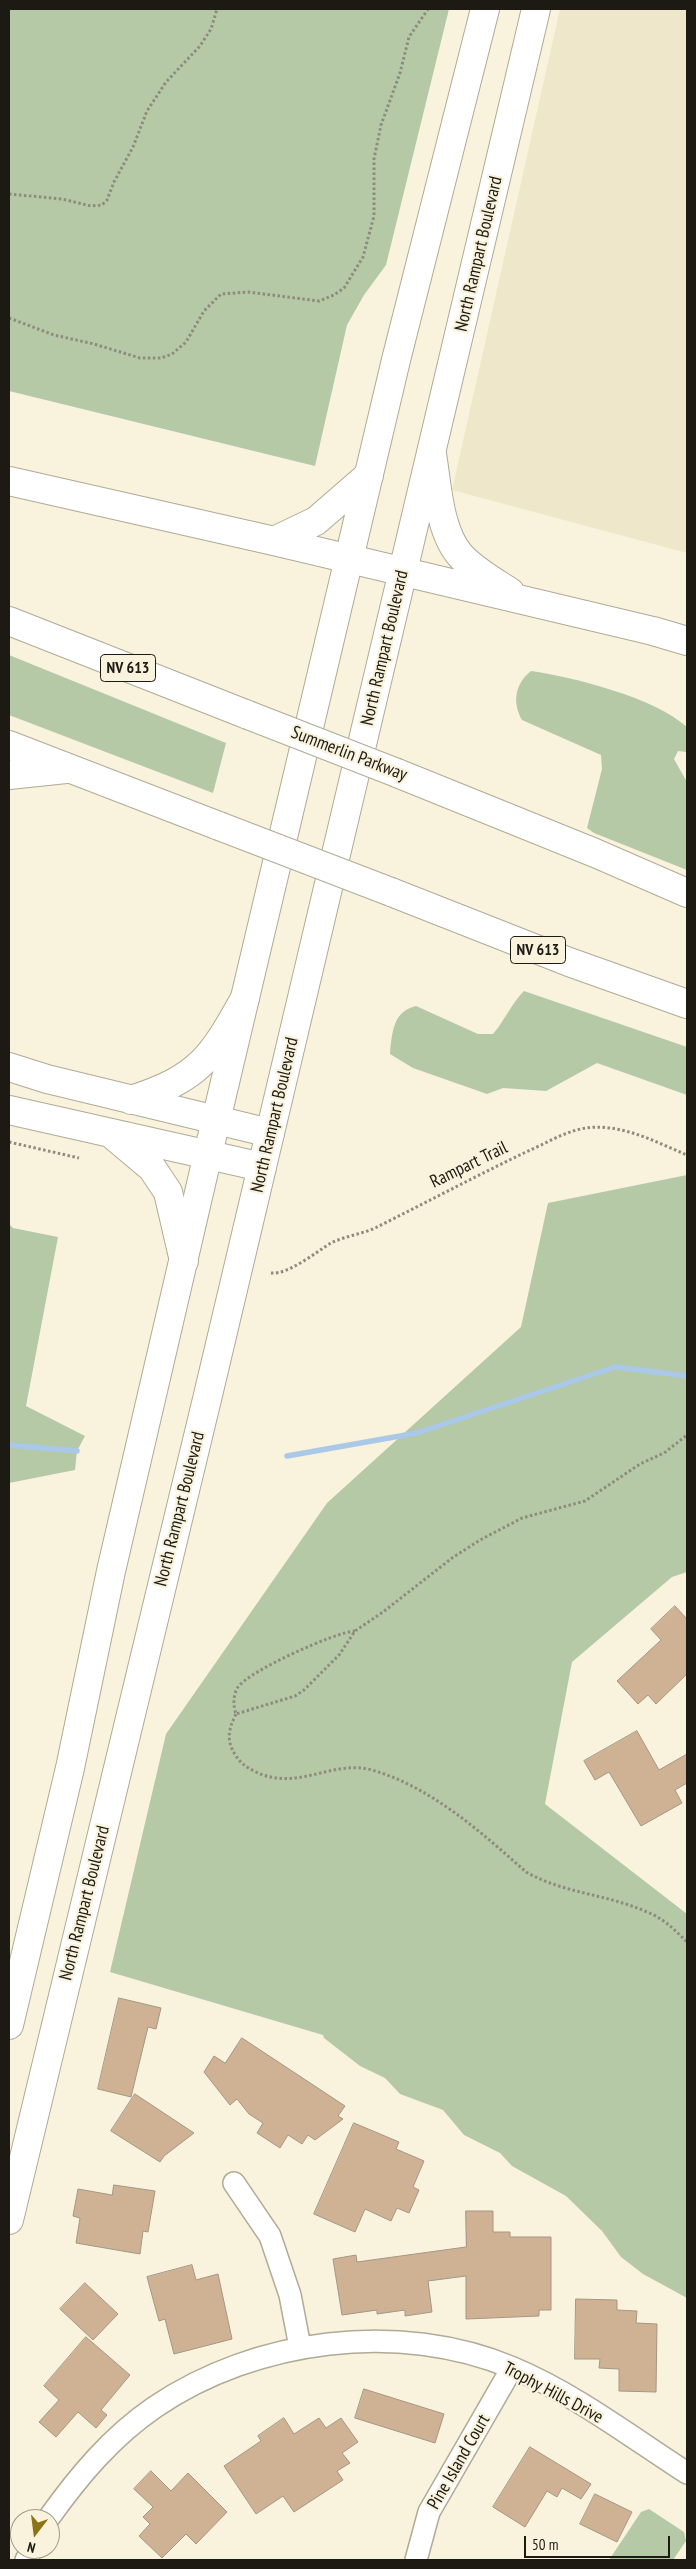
<!DOCTYPE html>
<style>
body{margin:0}
#map{position:relative;width:696px;height:2569px;overflow:hidden;background:#f9f3dd;font-family:"PT Sans Narrow",sans-serif}
canvas{display:block}
.frame{position:absolute;inset:0;border:10px solid #1c1a13;pointer-events:none}
.north{position:absolute;left:10px;top:2509px;width:50px;height:50px;box-sizing:border-box;background:#f9f3dd;border:1px solid #a19c8c;border-radius:50%;rotate:195deg;font-size:14px;font-weight:700;line-height:20px;text-align:center;color:#1c1a13}
.north::after{content:'';display:block;margin:auto;width:18px;height:22px;background:#8c7316;clip-path:polygon(50% 0,100% 100%,50% 72%,0 100%)}
.scale{position:absolute;left:524px;top:2536px;width:146px;height:22px;box-sizing:border-box;border:2px solid #1c1a13;border-top:0;padding-left:6px;font-size:15px;line-height:18px;white-space:nowrap;color:#1c1a13;-webkit-text-stroke:4px #f9f3dd;paint-order:stroke}
</style>
<div id="map">
<canvas width="696" height="2569"></canvas>
<div class="frame"></div>
<div class="north">N</div>
<div class="scale">50 m</div>
</div>
<script>
const ctx = document.querySelector('canvas').getContext('2d');
ctx.lineJoin = 'round';
function fillPath(path, color) { ctx.fillStyle = color; ctx.fill(path, 'evenodd'); }
function strokePath(path, color, width, dash) { ctx.strokeStyle = color; ctx.lineWidth = width; ctx.lineCap = dash ? 'butt' : 'round'; ctx.setLineDash(dash || []); ctx.stroke(path); }
function write(font, color, halo, rows, align = 'center') {
  ctx.font = font + ' "PT Sans Narrow",sans-serif'; ctx.lineWidth = 4.5; ctx.setLineDash([]); ctx.textBaseline = 'middle'; ctx.strokeStyle = halo; ctx.fillStyle = color; for (const [text, x, y, turn = 0] of rows) {
    ctx.save(); ctx.translate(x, y); ctx.rotate((+turn || 0) * Math.PI / 180); ctx.textAlign = isNaN(turn) ? turn : align; if (halo) ctx.strokeText(text, 0, 0); ctx.fillText(text, 0, 0); ctx.restore();
  }
}
fillPath(new Path2D(`
 M560 9H687V553L452 490Z`), '#efe7ca');
fillPath(new Path2D(`
 M9 9H449L386 265 364 295 347 325 315 466 9 391Z
 M9 655 226 743 213 793 9 715Z
 M531 671C574 677 655 698 687 727V752L678 751 674 759 687 782V870L594 833 587 828 602 769 601 755 522 720C512 702 515 684 531 671Z
 M524 991 687 1047V1095L597 1063 546 1091 503 1088 487 1094 413 1068 390 1054C392 1033 393 1011 416 1006L478 1034H493C505 1020 511 1004 524 991Z
 M687 1175V1572L672 1577 572 1662 545 1804 687 1914V2298L643 2274 621 2257 602 2231 566 2196 512 2166 500 2153 464 2135 443 2110 400 2094 385 2078 360 2066 324 2038 323 2035 110 1972 166 1734 327 1503 521 1327 548 1203Z
 M9 1224 13 1228 58 1237 26 1406 85 1436 77 1451 75 1470 9 1483Z
 M649 2509 684 2532 686 2541 673 2560H609L641 2512Z`), '#b5c9a6');
strokePath(new Path2D(`
 M9 1445 77 1451
 M287 1456 417 1433 615 1367 687 1376`), '#aac9e8', 5.5);
const building = new Path2D(`
 M675 1606 687 1619V1674L656 1704 648 1695 638 1704 617 1681 661 1640 651 1629Z
 M637 1731 659 1770 687 1754V1783L675 1790 682 1803 641 1826 609 1772 595 1780 584 1761Z
 M119 1998 161 2008 156 2029 148 2027 131 2097 98 2089Z
 M242 2038 345 2106 338 2116 343 2119 315 2140 308 2135 302 2144 288 2135 280 2148 257 2133 263 2123 249 2114 237 2099 230 2105 204 2072 214 2056 225 2063Z
 M135 2094 194 2133 164 2156 160 2162 111 2131Z
 M354 2123 399 2142 396 2149 424 2161 413 2187 419 2190 409 2213 397 2208 391 2221 365 2209 355 2232 314 2214Z
 M114 2185 155 2191 148 2232 143 2231 140 2254 76 2243 80 2218 73 2216 78 2189 112 2195Z
 M466 2211H493V2232H510V2237H551V2310H539V2316L466 2319V2276L428 2281 432 2312 405 2316V2310L377 2314V2310L342 2315 333 2259 356 2255 357 2262 466 2247Z
 M192 2265 196 2280 218 2274 232 2339 174 2354 165 2319 159 2321 147 2277Z
 M85 2283 118 2314 93 2340 60 2309Z
 M576 2299 617 2300V2310L637 2311 636 2323 657 2324 656 2392 619 2391V2369L599 2368 600 2359H575Z
 M86 2337 130 2375 101 2410 107 2415 96 2428 78 2412 56 2437 39 2422 59 2400 44 2386Z
 M364 2389 444 2414 435 2443 355 2418Z
 M284 2418 294 2434 319 2418 326 2428 341 2418 358 2442 342 2453 350 2463 337 2471 343 2480 294 2512 283 2496 256 2514 224 2466 261 2441 258 2436Z
 M530 2447 591 2484 581 2499 562 2488 557 2497 547 2491 525 2527 493 2507Z
 M151 2471 171 2491 188 2473 227 2512 196 2544 186 2534 162 2558 139 2536 150 2524 143 2517 153 2507 134 2489Z
 M595 2494 632 2512 617 2542 580 2524Z`);
fillPath(building, '#cfb293');
strokePath(building, '#a49685', 1);
const minor = new Path2D(`
 M234 2183 270 2236 290 2295 300 2347
 M48 2519C78 2477 111 2437 155 2407 255 2339 399 2320 513 2368 575 2394 631 2437 687 2473
 M26 2560 32 2549
 M416 2560 429 2512 512 2368`);
const major = new Path2D(`
 M9 2025 70 1768 111 1571 208 1154 396 360 485 9
 M9 2220 208 1395 536 9`);
const highway = new Path2D(`
 M432 454C437 484 439 531 460 555 473 570 493 581 510 592
 M9 481 274 541 653 631 687 641
 M274 541 316 521 369 475
 M9 621 248 715
 M9 745 219 826
 M397 773 595 853 687 893
 M9 775 66 769
 M391 892 569 962 687 1004
 M9 1067 47 1079 270 1133
 M131 1100C199 1078 211 1059 245 998
 M9 1110 262 1167
 M115 1137 152 1168 168 1192 184 1261`);
strokePath(minor, '#b0aa96', 24);
strokePath(major, '#b0aa96', 30);
strokePath(highway, '#b0aa96', 30);
strokePath(new Path2D(`
 M9 194 62 199 91 206 102 205 107 200 114 182 133 147 147 111 166 82 200 46 211 29 217 9
 M9 318 54 335 94 344 140 358H161L172 354 186 342 204 311 221 294 248 292 319 301 334 295 344 288 363 257 374 216V159L381 125 400 73 409 37 428 9
 M9 1142 79 1158
 M271 1273C288 1275 316 1252 331 1243 345 1236 363 1234 377 1227 427 1202 476 1176 526 1152 545 1144 565 1131 586 1128 621 1123 656 1142 687 1155
 M355 1631C335 1632 249 1671 238 1687 233 1695 233 1705 236 1714L295 1696 304 1690 339 1655 355 1631 383 1612 452 1558 480 1540 522 1518 585 1501 640 1464 664 1453 687 1435
 M236 1714C228 1730 226 1741 236 1756 241 1764 248 1768 256 1772 298 1792 332 1759 372 1770 431 1787 481 1832 526 1872 565 1894 607 1894 647 1912 663 1918 675 1930 687 1942`), '#8f8b7c', 3, [2.5, 2.5]);
strokePath(minor, '#fff', 21);
strokePath(major, '#fff', 28);
strokePath(highway, '#fff', 28);
const highwayBridge = new Path2D(`
 M248 715 397 773
 M219 826 391 892`);
strokePath(highwayBridge, '#b0aa96', 30, []);
strokePath(highwayBridge, '#fff', 28);
for (const [x, y, w] of [
 [128,668,55],
 [538,950,55]
]) { const box = new Path2D(); box.roundRect(x - w / 2, y - 13.5, w, 27, 4); ctx.fillStyle = '#f9f3dd'; ctx.fill(box); strokePath(box, '#1c1a13', 1); }
write('bold 16px', '#1c1a13', null, [
 ["NV 613",128,668],
 ["NV 613",538,950]
]);
write('18px', '#1c1a13', '#f9f3dd', [
 ["North Rampart Boulevard",479,254,-77],
 ["North Rampart Boulevard",385,648,-77],
 ["Summerlin Parkway",349,754,21],
 ["North Rampart Boulevard",275,1115,-77],
 ["Rampart Trail",469,1165,-26],
 ["North Rampart Boulevard",180,1509,-76],
 ["North Rampart Boulevard",85,1903,-76],
 ["Trophy Hills Drive",553,2393,28],
 ["Pine Island Court",459,2462,-60]
]);
</script>
